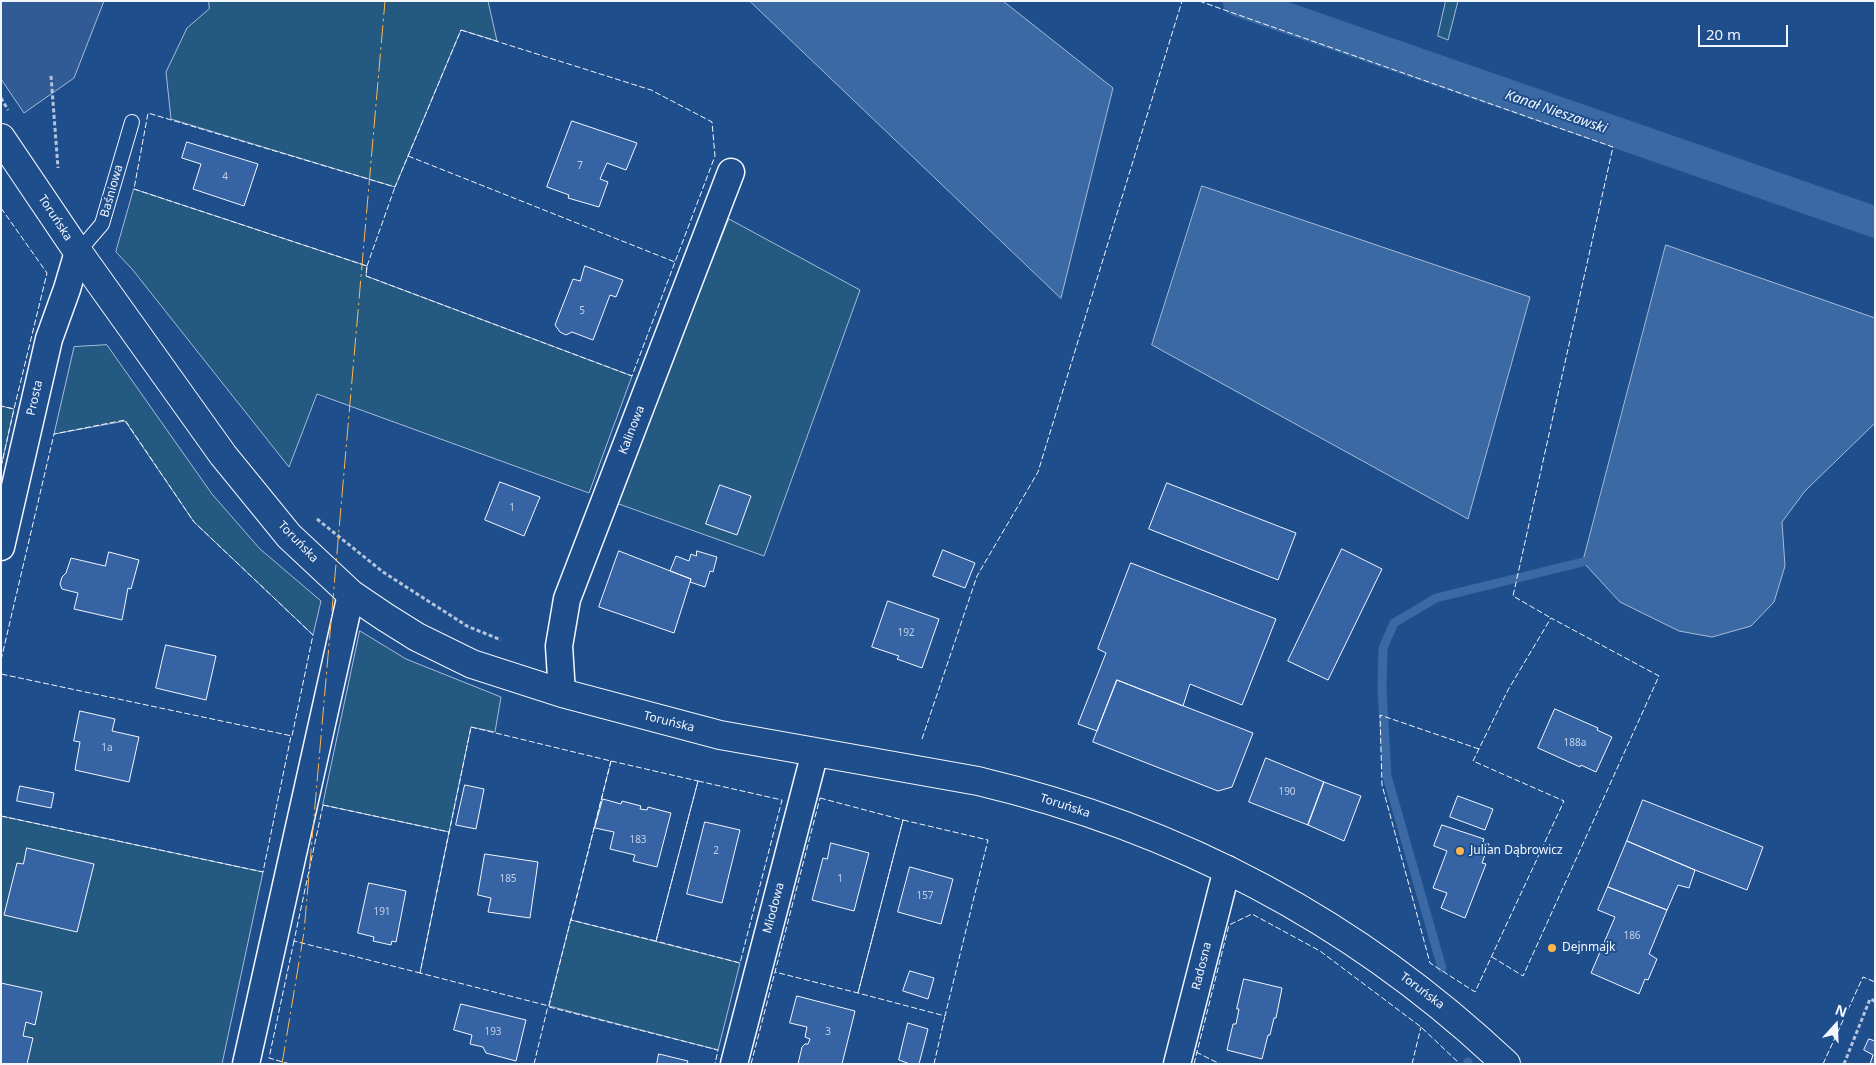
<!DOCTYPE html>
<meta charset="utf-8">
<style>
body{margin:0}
#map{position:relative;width:1876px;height:1065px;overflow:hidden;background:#1f4e8c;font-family:"Noto Sans",sans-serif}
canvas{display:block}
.frame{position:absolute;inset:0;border:2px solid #f2f6ff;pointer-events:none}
.north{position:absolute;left:1811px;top:1000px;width:50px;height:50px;-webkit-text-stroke:4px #1f4e8c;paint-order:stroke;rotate:20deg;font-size:14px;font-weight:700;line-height:20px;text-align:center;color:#f2f6ff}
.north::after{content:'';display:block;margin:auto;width:18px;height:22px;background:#f2f6ff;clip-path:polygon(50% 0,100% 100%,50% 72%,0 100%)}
.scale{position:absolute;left:1698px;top:25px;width:90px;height:22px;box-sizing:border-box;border:2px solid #f2f6ff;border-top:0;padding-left:6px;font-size:15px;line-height:18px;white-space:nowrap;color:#f2f6ff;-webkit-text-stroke:4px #1f4e8c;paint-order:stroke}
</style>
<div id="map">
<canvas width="1876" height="1065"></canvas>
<div class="frame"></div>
<div class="north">N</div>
<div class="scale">20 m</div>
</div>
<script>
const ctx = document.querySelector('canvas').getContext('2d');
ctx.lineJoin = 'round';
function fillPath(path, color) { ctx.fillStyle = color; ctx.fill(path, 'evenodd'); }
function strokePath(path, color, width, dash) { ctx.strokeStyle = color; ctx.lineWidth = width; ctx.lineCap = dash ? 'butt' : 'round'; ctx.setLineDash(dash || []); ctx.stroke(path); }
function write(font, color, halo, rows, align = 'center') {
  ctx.font = font + ' "Noto Sans",sans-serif'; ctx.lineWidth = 4; ctx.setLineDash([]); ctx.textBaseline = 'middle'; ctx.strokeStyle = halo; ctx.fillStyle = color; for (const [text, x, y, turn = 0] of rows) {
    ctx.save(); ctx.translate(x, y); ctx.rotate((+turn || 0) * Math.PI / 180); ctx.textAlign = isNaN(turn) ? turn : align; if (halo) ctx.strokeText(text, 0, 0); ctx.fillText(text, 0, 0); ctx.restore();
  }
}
const green = new Path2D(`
 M209 1H488L497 41 461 30 395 187 171 119 166 72 187 28 209 9Z
 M1446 1H1458L1448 40 1438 36Z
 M134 189 367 266 366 276 632 376 589 493 317 394 289 467 132 269 116 252Z
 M729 219 860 290 764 556 616 503Z
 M107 345 212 494 260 549 321 601 313 635 194 522 125 421 54 434 74 347Z
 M1 406 14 409 1 467Z
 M360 631 406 659 501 697 495 732 471 727 449 832 323 805Z
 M1 816 263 872 222 1064H1Z
 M571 920 740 963 718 1050 549 1006Z`);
fillPath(green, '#245a82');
strokePath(green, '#a8bbd7', 1);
const parking = new Path2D(`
 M1 1H104L74 78 24 113 1 79Z`);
fillPath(parking, '#305b95');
strokePath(parking, '#a8bbd7', 1);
const water = new Path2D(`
 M750 1H1003L1113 88 1061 298Z
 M1202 186 1530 297 1468 519 1152 345Z
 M1666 245 1875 318V423L1805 491 1782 522 1785 566 1774 602 1751 626 1712 637 1679 631 1620 602 1583 562Z`);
fillPath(water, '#3b69a3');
strokePath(water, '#a8bbd7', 1);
strokePath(new Path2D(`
 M1442 968 1387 776 1382 689 1383 648 1394 623 1436 598 1583 562
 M1468 1062V1064`), '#3b69a3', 9);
strokePath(new Path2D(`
 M1238 1 1875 222`), '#3b69a3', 31);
const building = new Path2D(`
 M572 121 637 143 626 170 607 163 600 179 608 182 599 207 568 198 569 195 547 187Z
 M187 142 258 164 244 206 193 189 201 164 182 158Z
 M585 266 623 280 616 297 610 295 593 340 572 332 566 335 560 332 555 325 573 279 580 281Z
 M500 482 540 497 524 536 485 520Z
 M1167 483 1296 533 1278 580 1149 529Z
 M720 485 751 496 737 535 706 524Z
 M1342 549 1382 569 1328 680 1288 661Z
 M943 550 975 563 965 588 933 576Z
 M619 551 691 579 674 633 599 607Z
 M697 551 717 557 713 572 710 571 705 587 690 582 691 579 670 571 676 556 689 561 691 554 696 556Z
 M109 552 139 560 131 589 128 588 122 620 74 609 78 593 62 589 60 584 62 577 66 573 71 558 105 566Z
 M1131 563 1276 619 1242 705 1190 684 1183 706 1117 680 1097 731 1078 724 1106 653 1098 649Z
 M888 601 939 619 922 668 897 659 899 656 872 647Z
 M166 645 216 656 206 700 156 688Z
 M1117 680 1253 733 1232 787 1218 791 1093 742Z
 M1555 709 1598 728 1597 730 1612 737 1596 772 1581 765 1580 767 1538 748Z
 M80 711 115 719 112 731 139 737 129 782 75 770 80 742 74 741Z
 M1266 758 1324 782 1308 825 1249 802Z
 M1324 782 1361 796 1344 841 1308 825Z
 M465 785 484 789 476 829 456 825Z
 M20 786 54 793 51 808 17 801Z
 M1458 796 1493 809 1485 830 1450 817Z
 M603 799 621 804 622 801 641 806 640 809 647 810 648 807 671 813 657 867 633 861 635 855 610 849 614 832 595 828Z
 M1643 800 1763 847 1747 890 1695 870 1627 841Z
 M705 822 740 830 722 903 687 894Z
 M1442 825 1484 839 1483 842 1489 844 1482 863 1486 864 1465 918 1441 908 1447 893 1433 888 1447 851 1434 846Z
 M1627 841 1695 870 1689 888 1678 885 1667 910 1608 887Z
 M831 843 869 853 854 911 812 900 823 858 827 859Z
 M27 848 94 864 77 932 4 915 17 863 23 864Z
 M485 854 538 862 530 918 488 912 491 898 478 895Z
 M910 867 953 879 941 924 898 912Z
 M369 883 406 891 396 942 392 941 391 945 373 941 374 937 358 933Z
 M1608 887 1667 910 1649 954 1657 959 1648 980 1645 979 1639 994 1591 973 1615 917 1598 910Z
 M910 971 934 978 928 999 903 991Z
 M1244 979 1282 988 1276 1018H1274L1270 1035H1268L1262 1059 1227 1050 1233 1024H1236L1239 1009H1237Z
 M1 983 42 992 35 1025 26 1022 23 1036 33 1038 27 1064H1Z
 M797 996 855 1011 842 1064H798L802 1047 805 1044H808L810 1039 805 1037 807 1027 790 1023Z
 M461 1004 526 1020 516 1061 486 1053 483 1047 470 1044 472 1035 454 1030Z
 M908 1023 928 1029 919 1064H910L899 1060Z
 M1869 1039 1875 1041V1064H1870L1873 1055 1864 1050Z
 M659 1054 688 1061 687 1064H657Z`);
fillPath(building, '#3563a3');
strokePath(building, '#f2f6ff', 1);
const lane = new Path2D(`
 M78 252 102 224 132 122`);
const street = new Path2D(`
 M1 547 49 339 67 289 78 252
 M562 693 559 646 567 599 731 172
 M246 1064 351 594
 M734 1064 815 752
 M1177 1064 1227 869`);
const secondary = new Path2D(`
 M1 138 78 252 223 455 289 536 351 594 385 617 417 637 472 664 562 693 720 735 978 781C1179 829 1356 922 1506 1064`);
strokePath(lane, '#f2f6ff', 16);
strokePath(street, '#f2f6ff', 29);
strokePath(secondary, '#f2f6ff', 30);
strokePath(new Path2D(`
 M51 76 58 168
 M1 98 8 110
 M317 519 383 572 467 626 501 640
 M1844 1064 1870 999 1875 1001`), '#b3c4dc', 3, [4, 2.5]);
strokePath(lane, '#1f4e8c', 14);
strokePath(street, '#1f4e8c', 26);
strokePath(secondary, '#1f4e8c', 28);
strokePath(new Path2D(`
 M1199 1 1613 147 1513 596 1551 618
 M461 30 651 90 712 122 715 156 632 376 366 276 367 266 134 189 148 113 395 187Z
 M408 156 675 262
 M1 208 47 273 14 409 1 406
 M367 266 395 187
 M1 467 14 409
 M1 660 54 434 125 420 194 522 313 635 292 736 1 674
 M471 727 611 761 549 1006 420 973Z
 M922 739 977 576 1038 472 1182 1
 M1479 749 1380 715 1382 785 1430 963 1475 992 1564 801 1473 761 1508 690 1551 618 1659 676 1523 976 1492 957
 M611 761 698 781 656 941 571 920Z
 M698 781 782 800 740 963 656 941Z
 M820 798 903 820 858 993 775 972Z
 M323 805 449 832 420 973 294 941Z
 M1 816 263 872 291 736
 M903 820 988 840 945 1016 858 993Z
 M549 1007 718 1050 715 1064
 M1196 1052 1220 1064
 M290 1064 269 1058 294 941 296 942
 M534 1064 548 1006
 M751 1064 775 972
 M934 1064 945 1016
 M1194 1064 1229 925 1252 914 1320 951 1421 1027 1460 1064
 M1412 1064 1421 1027
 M1823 1064 1863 977 1875 982`), '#f2f6ff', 1, [6, 2.5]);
strokePath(new Path2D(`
 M282 1064 304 932 385 1`), '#ffb74d', 1, [18, 4, 2.5, 4]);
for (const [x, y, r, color] of [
 [1460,851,5,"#ffb74d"],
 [1552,948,5,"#ffb74d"]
]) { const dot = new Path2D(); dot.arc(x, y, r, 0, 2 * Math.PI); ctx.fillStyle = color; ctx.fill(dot); strokePath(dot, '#1f4e8c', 2); }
write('10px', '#c3d1e8', null, [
 ["7",580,166],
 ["4",225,177],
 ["5",582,311],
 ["1",512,508],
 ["192",906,633],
 ["188a",1575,743],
 ["1a",107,748],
 ["190",1287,792],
 ["183",638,840],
 ["2",716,851],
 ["185",508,879],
 ["1",840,879],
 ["157",925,896],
 ["191",382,912],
 ["186",1632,936],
 ["193",493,1032],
 ["3",828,1032]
]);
write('12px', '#f2f6ff', '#1f4e8c', [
 ["Baśniowa",112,191,-74],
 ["Toruńska",55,218,57],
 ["Prosta",35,398,-77],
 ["Kalinowa",632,430,-69],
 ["Toruńska",298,542,46],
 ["Toruńska",669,722,14],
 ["Toruńska",1065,806,18],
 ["Miodowa",774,908,-75],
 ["Radosna",1202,966,-76],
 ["Toruńska",1422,991,37]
]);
write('12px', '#f2f6ff', '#1f4e8c', [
 ["Julian Dąbrowicz",1470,851],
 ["Dejnmajk",1562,948]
], 'left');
write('italic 14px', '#f2f6ff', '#1f4e8c', [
 ["Kanał Nieszawski",1556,112,19]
]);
</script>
